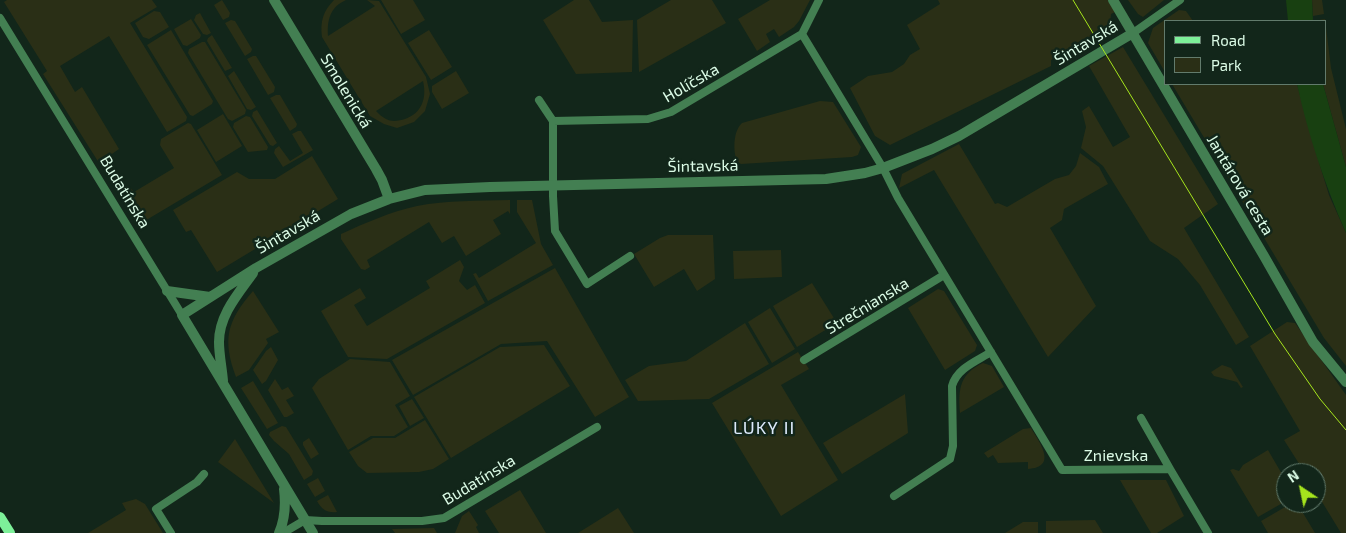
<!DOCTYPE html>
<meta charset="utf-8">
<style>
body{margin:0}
#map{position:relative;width:1346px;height:533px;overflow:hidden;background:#12261a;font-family:"Exo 2",sans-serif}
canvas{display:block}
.legend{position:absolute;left:1164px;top:20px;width:162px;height:65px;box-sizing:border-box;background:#12261a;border:1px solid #627b6c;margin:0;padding:6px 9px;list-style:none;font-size:15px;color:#dbfbe6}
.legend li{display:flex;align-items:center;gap:10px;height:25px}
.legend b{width:25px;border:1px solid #627b6c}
.north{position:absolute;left:1276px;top:463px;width:50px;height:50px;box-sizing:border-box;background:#12261a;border:1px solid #627b6c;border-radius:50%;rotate:326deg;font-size:14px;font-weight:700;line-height:20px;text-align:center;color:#dbfbe6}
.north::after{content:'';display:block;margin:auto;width:18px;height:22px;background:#a6e51d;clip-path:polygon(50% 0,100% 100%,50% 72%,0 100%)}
</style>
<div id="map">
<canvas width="1346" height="533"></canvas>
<ul class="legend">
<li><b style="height:6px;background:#7df099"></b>Road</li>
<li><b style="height:14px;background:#2a2f16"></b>Park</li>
</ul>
<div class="north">N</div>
</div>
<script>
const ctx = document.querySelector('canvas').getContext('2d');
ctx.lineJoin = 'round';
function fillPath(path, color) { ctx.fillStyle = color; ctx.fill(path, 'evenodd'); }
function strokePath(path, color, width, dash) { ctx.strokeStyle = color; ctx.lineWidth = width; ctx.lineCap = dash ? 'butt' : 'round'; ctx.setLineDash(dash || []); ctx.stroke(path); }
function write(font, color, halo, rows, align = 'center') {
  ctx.font = font + ' "Exo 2",sans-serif'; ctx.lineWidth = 5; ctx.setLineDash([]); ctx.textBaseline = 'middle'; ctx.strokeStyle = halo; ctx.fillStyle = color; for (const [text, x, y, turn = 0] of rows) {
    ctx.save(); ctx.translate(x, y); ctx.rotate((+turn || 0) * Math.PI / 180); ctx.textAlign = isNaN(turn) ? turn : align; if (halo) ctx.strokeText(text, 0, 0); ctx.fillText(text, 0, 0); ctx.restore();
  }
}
fillPath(new Path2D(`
 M7 0H152L157 7 130 23 187 117 186 121 167 132 109 36 60 66 75 92 82 87 119 149 99 163 43 74 47 71 4 2Z
 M222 0 230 13 229 17 223 20 214 5Z
 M334 0H346C330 7 327 20 328 36L375 6 367 0 379 1 426 77 430 94 425 111 414 122 397 128 384 124 370 116 322 37C320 22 323 11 334 0ZM423 81C427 98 422 113 405 119 399 121 391 122 386 119 382 117 379 114 376 111Z
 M381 0H413L425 20 401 34Z
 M574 0H589L602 22 633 20 632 72 576 74 543 20Z
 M671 0H712L726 23 639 72 637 20Z
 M770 0H810L799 21 794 27 779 37 774 29 766 34 770 42 757 51 738 19Z
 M938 0H1108L1115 12 1111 14 1110 25 1051 60V66L890 145 875 136 850 88 868 76 892 72 904 64 910 55 920 49 907 25 940 4Z
 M1128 0H1164L1143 17 1138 14Z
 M1312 0H1322L1324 14 1313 16Z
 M1179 10 1186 11 1193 21H1165V72L1148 43 1153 28Z
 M154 11 160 12 169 27 149 39 143 37 135 23Z
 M200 13 211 33 207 35 203 34 194 20 196 15Z
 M191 19 201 35 200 38 187 46 183 45 174 29Z
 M1325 19 1331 68 1346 129V167L1323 84H1325V21H1313Z
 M231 20 235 21 252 49 251 52 245 56 225 23Z
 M171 30 213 101 212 104 193 116 190 115 147 45Z
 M429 30 452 67 431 80 408 43Z
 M212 35 232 68 225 71 207 41 208 38Z
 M202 42H205L246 110 245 114 232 121 228 119 188 53 189 49Z
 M1123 47 1218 204 1184 228 1249 337 1236 345 1200 285 1178 259 1150 241 1103 166 1081 148 1086 127 1082 111 1089 106 1113 147 1130 137 1089 66Z
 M253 56H256L275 87 274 92 268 95 247 59Z
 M234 71 256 107 251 110 247 109 228 76Z
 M456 71 469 93 442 109 432 92V86Z
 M1172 84H1297L1321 169 1329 195 1346 233V366L1324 338Z
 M276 95H280L297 124 296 127 290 131 270 98Z
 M820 101 833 102 861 147 858 155 852 157 741 164 737 162C733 151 733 131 742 123Z
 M257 110 277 143 273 146 270 145 252 116 253 112Z
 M223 114 242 146 216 162 197 130Z
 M246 116 250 117 268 147 267 150 248 152 233 127 234 123Z
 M188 123 191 124 222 175 143 222 123 191 130 187 134 192 174 168 160 145 161 139Z
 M298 131H301L313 150 283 167 274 153 275 149 279 146 290 161 303 153 292 134Z
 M959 144 995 204 998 203 1007 207 1055 179 1069 175 1076 166 1080 153 1099 167 1108 184 1064 209 1062 220 1050 228 1096 306 1048 357 934 170 899 188 902 174Z
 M312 156 338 199 217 272 191 230 186 232 173 210 237 172 249 179H275Z
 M510 200V214L508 211 493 220 501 234 466 256 454 236 442 243 429 222 367 260 370 267 365 270 361 269 341 239V234C365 223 390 212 417 206 447 200 479 201 510 200Z
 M517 200H532L541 244 553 265 488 301 473 274 476 273 479 278 536 243 517 212Z
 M668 235H713L715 279 697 291 684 269 654 287 634 254 660 238Z
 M781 250 782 277 734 279 733 251Z
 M460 260 464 267 459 281 467 290 475 285 485 303 387 359 348 357 321 311 360 288 366 298 354 305 367 326 430 288 426 281Z
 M555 268 629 397 595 417 547 341 501 344 413 395 392 360Z
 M812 283 837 323 797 347 773 306Z
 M938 289 944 291 977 345 975 351 945 370 908 308Z
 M253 291 279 332 266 339 268 343 249 370 236 377C222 339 227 321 253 291Z
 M770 308 795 349 772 363 748 322Z
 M1287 322 1295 323 1346 395V533H1341L1316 492V473H1305L1284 440 1300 431 1250 346Z
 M745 323 769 364 709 399 638 401 625 380 649 366 686 361Z
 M544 345 570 386 451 458 414 397 500 347Z
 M271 347 278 360 266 381 262 384 253 370 266 351Z
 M798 352 809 369 781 385 838 480 781 516 712 403Z
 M350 359 390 362 410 396 395 405 408 427 394 436H371L348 450 312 388 319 379Z
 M983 363 992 366 1004 387 960 413C958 388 960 374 983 363Z
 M1222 365 1231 368 1243 387 1241 388 1237 382 1214 376 1211 372Z
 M275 379 282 390 288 387 294 396 286 400 294 413 287 417H284L268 390Z
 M253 381 278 423 267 429 241 388Z
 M905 394 908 433 842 474 823 443Z
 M412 399 424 418 410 426 399 406Z
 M425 420 449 459 433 469 419 472 367 473 358 466 349 452 373 438H395Z
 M282 426 286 427 313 471 312 475 304 480 289 454 274 441 269 435 270 432Z
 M1031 428C1040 443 1058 467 1028 469V462L998 463 993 455 988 458 984 453 1023 429Z
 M309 438 319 454 311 459 303 445V442Z
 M235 439 274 503 218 462Z
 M1268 450 1286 481V501L1258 517 1230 470 1233 469 1239 471 1243 465Z
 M318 478 325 491 315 497 307 484Z
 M1120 480H1166L1184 516 1157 533H1151Z
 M520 490 546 533H499L485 511Z
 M328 495 337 512C327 513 322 510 317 501Z
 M136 499 145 504 163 533H88L126 510 122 503Z
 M1292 503H1297L1315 533H1268L1261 521Z
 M618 508 634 533H578Z
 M469 511 478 525 476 527 479 533H455L462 516Z
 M1095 520 1103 533H1046V521Z
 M1023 522H1038V533H1005Z
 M434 528 437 533H395L392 529Z`), '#2a2f16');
fillPath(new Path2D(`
 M1286 0H1312L1313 21H1288Z
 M1297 84H1323L1346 167V233C1325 185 1308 135 1297 84Z`), '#184011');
strokePath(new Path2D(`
 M0 18 182 315
 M1133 33 1180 0
 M802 34 883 168 898 198 1062 470 1170 469 1208 533
 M539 100 553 121V196L555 231 587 284 630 256
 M553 121 648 119 671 112 802 34 819 0
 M804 360 944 275
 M1141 418 1170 469
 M894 496 950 459 953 446 952 386C957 368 977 361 991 352
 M171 533 156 509 197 482 204 474
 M283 533 305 520 322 521H422L444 518 597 427`), '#437f52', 8);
strokePath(new Path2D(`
 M274 0 376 169 382 180 389 199
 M1113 0 1264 256 1313 342 1346 382
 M167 291 210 297
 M223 381C222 368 219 355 219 342 219 315 238 294 253 273
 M279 533C285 519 286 505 284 489
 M313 533 182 315 256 268 351 214 389 199 425 190 490 187 826 179 865 173 883 168 932 149 959 136 1133 33`), '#437f52', 10);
strokePath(new Path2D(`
 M0 517 10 533`), '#7df099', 10);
strokePath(new Path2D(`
 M1073 0 1275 334 1320 399 1346 430`), '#a6e51d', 1);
write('16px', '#dbfbe6', '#12261a', [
 ["Šintavská",1086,43,-31],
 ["Holíčska",691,83,-30],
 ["Smolenická",346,91,59],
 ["Šintavská",703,166,-1],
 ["Jantárová cesta",1240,185,59],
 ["Budatínska",125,192,59],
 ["Šintavská",288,232,-30],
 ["Strečnianska",867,306,-31],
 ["Znievska",1116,456],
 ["Budatínska",479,480,-31]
]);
ctx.letterSpacing = '1px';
write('18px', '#ddeafb', '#12261a', [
 ["LÚKY II",764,428]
]);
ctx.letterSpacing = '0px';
</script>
